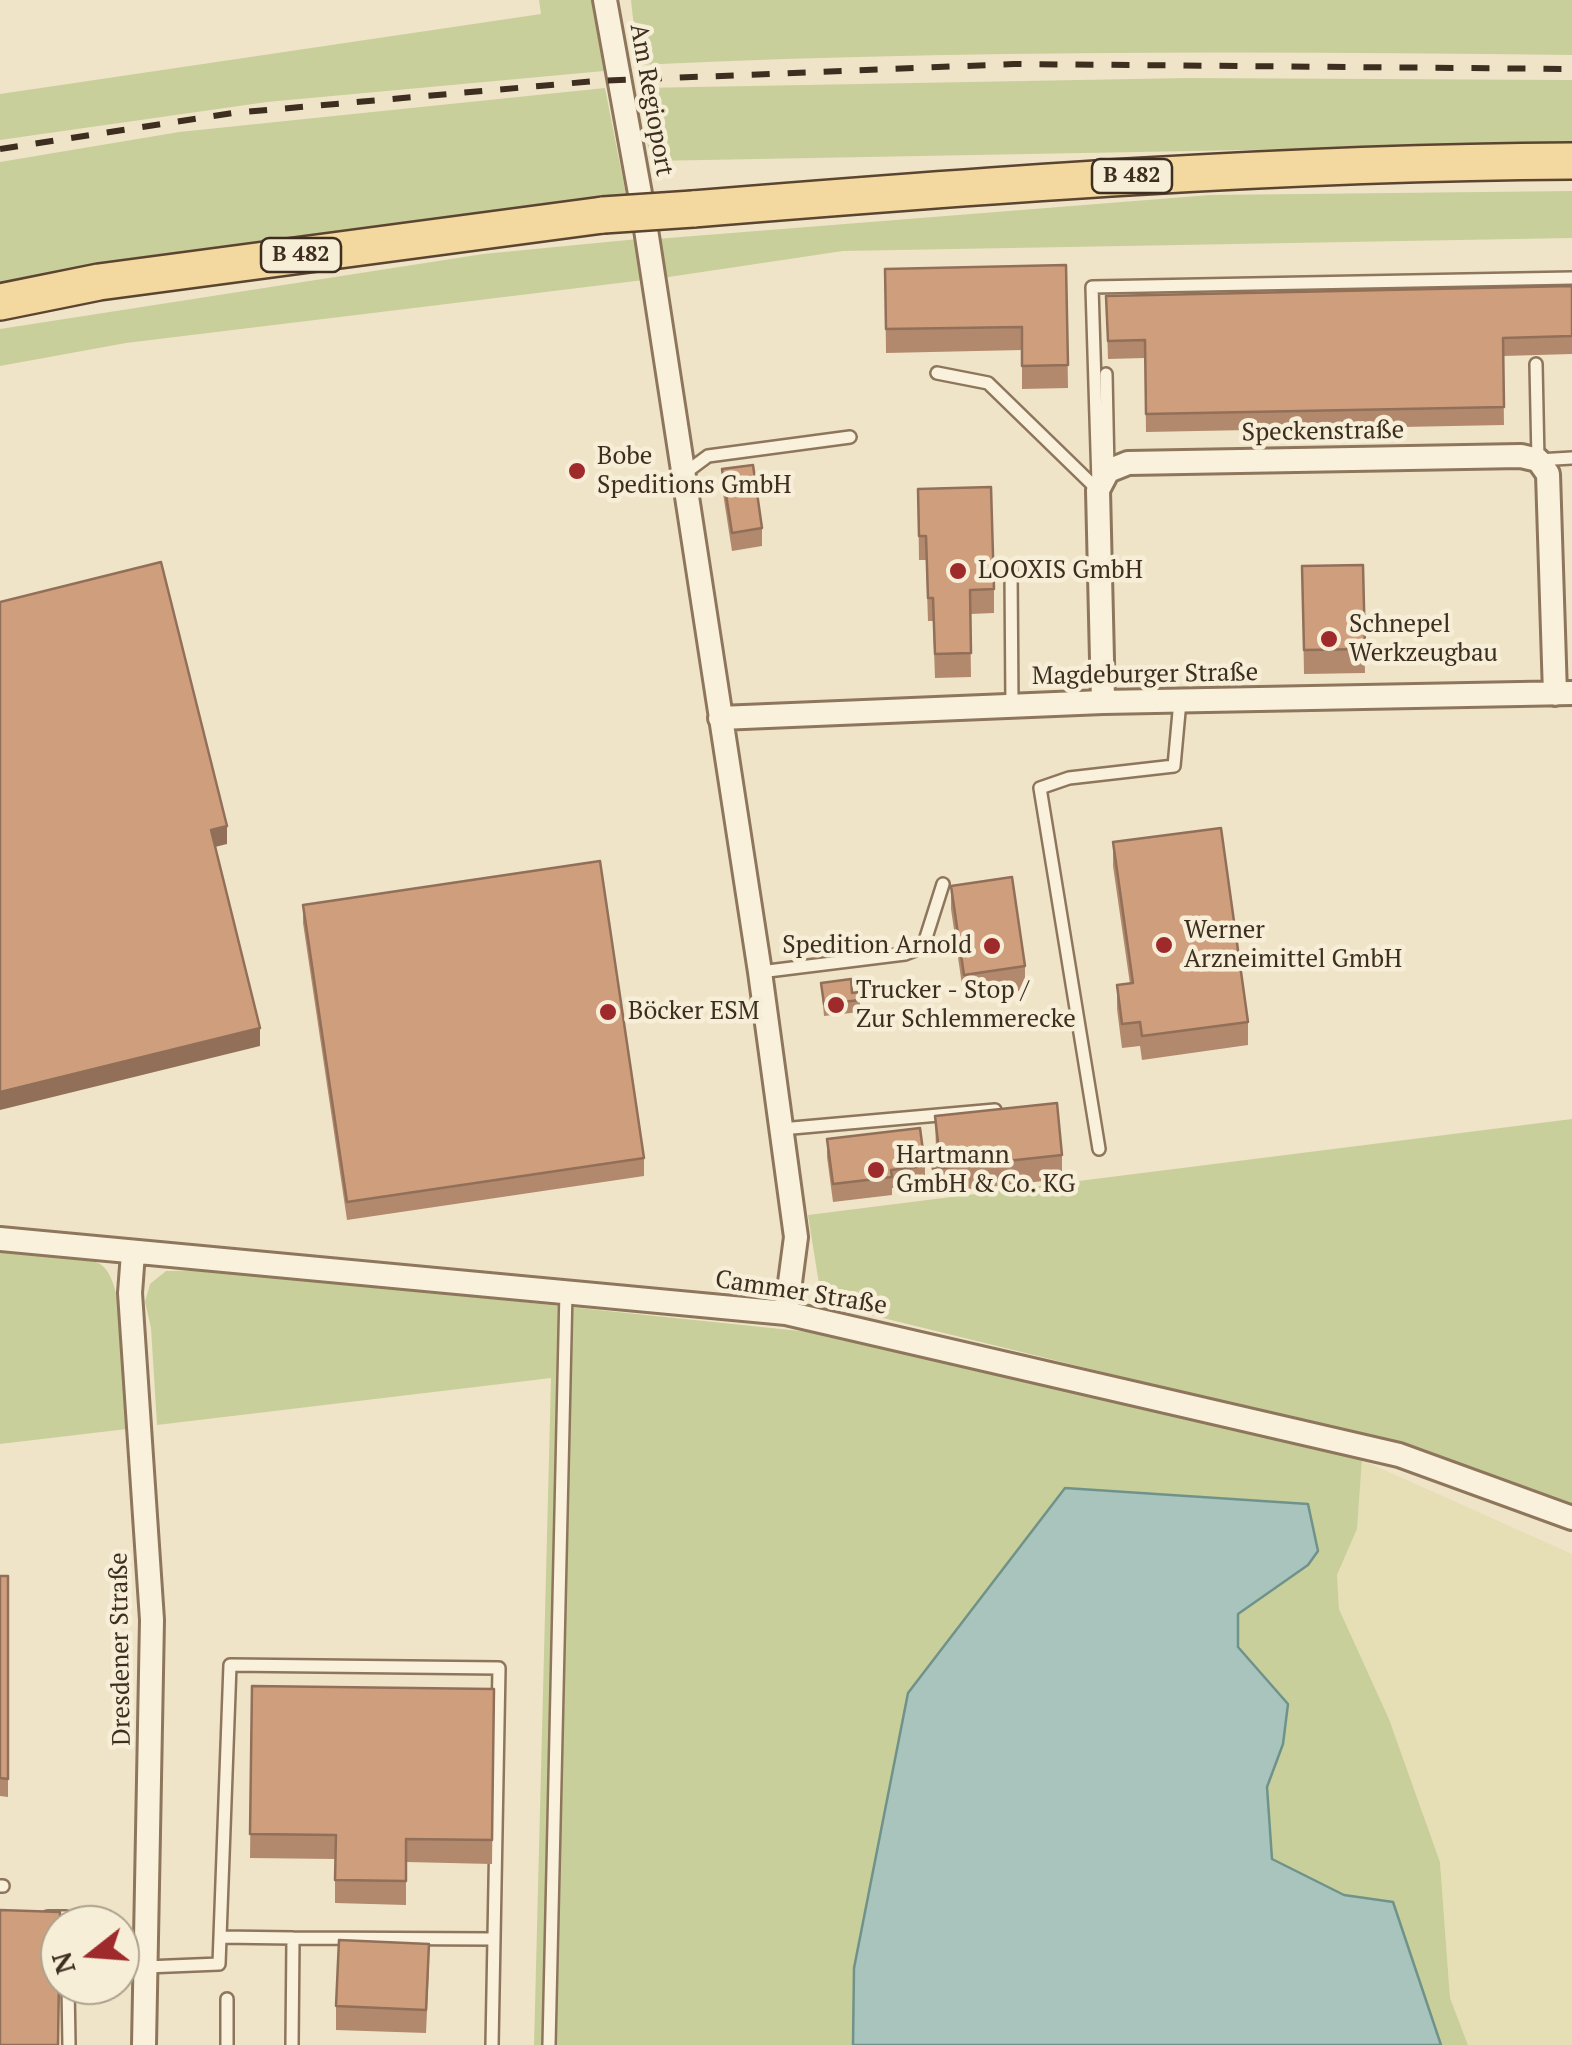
<!DOCTYPE html>
<meta charset="utf-8">
<style>
body{margin:0}
#map{position:relative;width:1572px;height:2045px;overflow:hidden;background:#f0e4c8;font-family:"PT Serif",serif}
canvas{display:block}
.north{position:absolute;left:40px;top:1905px;width:100px;height:100px;box-sizing:border-box;background:#f7eed8;border:2px solid #ada18e;border-radius:50%;rotate:253deg;font-size:28px;font-weight:700;line-height:40px;text-align:center;color:#3d2e20}
.north::after{content:'';display:block;margin:auto;width:35px;height:45px;background:#9e2a2b;clip-path:polygon(50% 0,100% 100%,50% 72%,0 100%)}
</style>
<div id="map">
<canvas width="1572" height="2045"></canvas>
<div class="north">N</div>
</div>
<script>
const ctx = document.querySelector('canvas').getContext('2d');
ctx.lineJoin = 'round';
function fillPath(path, color) { ctx.fillStyle = color; ctx.fill(path, 'evenodd'); }
function strokePath(path, color, width, dash) { ctx.strokeStyle = color; ctx.lineWidth = width; ctx.lineCap = dash ? 'butt' : 'round'; ctx.setLineDash(dash || []); ctx.stroke(path); }
function write(font, color, halo, rows, align = 'center') {
  ctx.font = font + ' "PT Serif",serif'; ctx.lineWidth = 9; ctx.setLineDash([]); ctx.textBaseline = 'middle'; ctx.strokeStyle = halo; ctx.fillStyle = color; for (const [text, x, y, turn = 0] of rows) {
    ctx.save(); ctx.translate(x, y); ctx.rotate((+turn || 0) * Math.PI / 180); ctx.textAlign = isNaN(turn) ? turn : align; if (halo) ctx.strokeText(text, 0, 0); ctx.fillText(text, 0, 0); ctx.restore();
  }
}
fillPath(new Path2D(`
 M1362 1460 1572 1554V2045H1468L1450 1998 1440 1862 1389 1719 1339 1609 1337 1575 1357 1529Z`), '#e6deb5');
fillPath(new Path2D(`
 M539 0H591L604 71 267 102 0 140V94L541 14Z
 M631 0H1572V55C1260 51 950 50 638 65Z
 M1188 78 1572 80V144L650 161 640 88Z
 M605 88 626 195 137 260 0 285V162L179 132Z
 M1572 191V238L843 251 662 278 656 239 1210 195Z
 M638 239 644 280 126 343 0 366V329L483 254Z
 M1572 1119V1508L1375 1439 822 1303 808 1215Z
 M0 1252C23 1254 82 1254 100 1264 128 1280 125 1396 127 1429L0 1444Z
 M213 1270 839 1335 1362 1460 1357 1529 1337 1575 1339 1609 1389 1719 1440 1862 1450 1998 1468 2045H1441L1393 1903 1344 1895 1272 1859 1267 1787 1283 1744 1288 1704 1238 1647V1613L1307 1565 1318 1551 908 1693 854 1968 853 2045H534L551 1378 157 1425 151 1328 145 1302 150 1284 166 1271Z`), '#c9cf9b');
const water = new Path2D(`
 M1065 1488 1308 1504 1318 1551 1308 1565 1238 1614V1647L1288 1704 1283 1744 1267 1787 1272 1859 1344 1895 1393 1902 1441 2045H853L854 1968 908 1693Z`);
fillPath(water, '#a9c4bc');
strokePath(water, '#6f938a', 2.5);
const lane = new Path2D(`
 M1536 364 1538 460 1572 458
 M937 373 988 383 1098 490
 M1106 374 1108 471
 M685 473 708 456 850 437
 M1098 483 1092 287 1572 278
 M1011 570 1012 706
 M760 972 905 954 923 947 943 884
 M781 1129 995 1110
 M1099 1149 1040 788 1069 778 1174 766 1180 701
 M0 1886H3
 M48 1917H66V1925
 M220 1937 293 1938
 M120 1946H146
 M146 1967 219 1964 230 1665 499 1668 492 2045
 M68 1985 69 2045
 M227 2045V1999
 M292 2045 293 1938 494 1939
 M549 2045 566 1291`);
const street = new Path2D(`
 M605 0 643 210 760 972 796 1237 786 1313
 M1103 702 1098 490 1108 471 1128 463 1521 456 1538 460 1548 474 1555 694
 M720 718 1103 702 1572 693
 M0 1239 786 1313 1399 1455 1572 1518
 M133 1253 130 1293 152 1620 144 2045`);
const primary = new Path2D(`
 M693 209C986 185 1278 163 1572 161
 M0 302 99 282 603 215`);
strokePath(lane, '#8d765c', 16);
strokePath(street, '#8d765c', 28);
strokePath(primary, '#5b4430', 40);
strokePath(lane, '#faf1dc', 11);
strokePath(street, '#faf1dc', 22);
strokePath(primary, '#f3d9a0', 35);
strokePath(new Path2D(`
 M0 149 233 113 596 81 1014 64 1572 69`), '#3d2e20', 6, [18, 18]);
const primaryBridge = new Path2D(`
 M603 215 693 209`);
strokePath(primaryBridge, '#5b4430', 40, []);
strokePath(primaryBridge, '#f3d9a0', 35);
fillPath(new Path2D(`
 M1066 265 1068 388 1022 389V350L886 353 885 269Z
 M1572 286V354L1503 356 1504 425 1146 432 1145 358 1108 359 1106 296Z
 M722 469 762 528V546L732 551 722 487Z
 M918 489 994 589V613L970 614 971 677 935 678 933 621H928L926 560H919Z
 M1363 565 1365 673 1304 674 1302 566Z
 M1113 842 1248 1022V1045L1142 1060 1140 1046 1122 1048 1117 1009V985L1130 984 1113 866Z
 M951 886 1025 966V990L964 999 951 909Z
 M303 905 644 1158V1176L347 1220 303 923Z
 M821 983 852 993 860 1000V1012L824 1016Z
 M935 1116 1062 1155V1179L933 1193 931 1152 936 1151Z
 M827 1139 925 1166V1184L892 1188V1195L833 1202 827 1157Z
 M0 1576H8V1797L0 1796Z
 M252 1686 494 1689 492 1864 406 1862V1905L335 1903V1859L250 1858Z
 M429 1967 426 2033 336 2030V2006Z`), '#b2896c');
fillPath(new Path2D(`
 M227 826V844L211 848V830Z
 M260 1028V1046L0 1110V1092Z`), '#916f58');
const building = new Path2D(`
 M1066 265 1068 365 1022 366V327L886 329 885 269Z
 M1572 286V336L1503 338 1504 407 1146 414 1145 340 1108 341 1106 296Z
 M753 465 762 528 732 533 722 469Z
 M991 487 994 589 970 590 971 653 935 654 933 598H928L926 536H919L918 489Z
 M161 562 227 826 211 830 260 1028 0 1092V602Z
 M1363 565 1365 649 1304 650 1302 566Z
 M1221 828 1248 1022 1142 1036 1140 1022 1122 1024 1117 985 1133 983 1113 842Z
 M600 861 644 1158 347 1202 303 905Z
 M1012 877 1025 966 964 975 951 886Z
 M851 979 852 993 859 992 860 1000 824 1004 821 983Z
 M1057 1103 1062 1155 933 1169 931 1152 939 1151 935 1116Z
 M920 1128 925 1166 891 1170 892 1177 833 1184 827 1139Z
 M0 1576H8V1779L0 1778Z
 M252 1686 494 1689 492 1840 406 1839V1881L335 1880 336 1835 250 1834Z
 M0 1910 60 1912 58 2045H0Z
 M339 1940 429 1944 426 2010 336 2006Z`);
fillPath(building, '#cf9f7d');
strokePath(building, '#916f58', 2.5);
for (const [x, y, r, color] of [
 [577,471,10,"#9e2a2b"],
 [958,571,10,"#9e2a2b"],
 [1329,639,10,"#9e2a2b"],
 [1164,945,10,"#9e2a2b"],
 [992,946,10,"#9e2a2b"],
 [836,1005,10,"#9e2a2b"],
 [608,1012,10,"#9e2a2b"],
 [876,1170,10,"#9e2a2b"]
]) { const dot = new Path2D(); dot.arc(x, y, r, 0, 2 * Math.PI); ctx.fillStyle = color; ctx.fill(dot); strokePath(dot, '#f7eed8', 4); }
for (const [x, y, w] of [
 [1132,176,80],
 [301,255,80]
]) { const box = new Path2D(); box.roundRect(x - w / 2, y - 17, w, 34, 8); ctx.fillStyle = '#f7eed8'; ctx.fill(box); strokePath(box, '#3d2e20', 2.5); }
write('bold 22px', '#3d2e20', null, [
 ["B 482",1132,176],
 ["B 482",301,255]
]);
write('25px', '#3d2e20', '#f7eed8', [
 ["Am Regioport",651,100,80],
 ["Speckenstraße",1323,432,-1],
 ["Magdeburger Straße",1145,675,-1],
 ["Cammer Straße",801,1293,9],
 ["Dresdener Straße",121,1649,-91]
]);
write('25px', '#3d2e20', '#f7eed8', [
 ["Bobe",597,457],
 ["Speditions GmbH",597,486],
 ["LOOXIS GmbH",978,571],
 ["Schnepel",1349,625],
 ["Werkzeugbau",1349,654],
 ["Werner",1184,931],
 ["Arzneimittel GmbH",1184,960],
 ["Spedition Arnold",972,946,"right"],
 ["Trucker - Stop /",856,991],
 ["Zur Schlemmerecke",856,1020],
 ["Böcker ESM",628,1012],
 ["Hartmann",896,1156],
 ["GmbH & Co. KG",896,1185]
], 'left');
</script>
